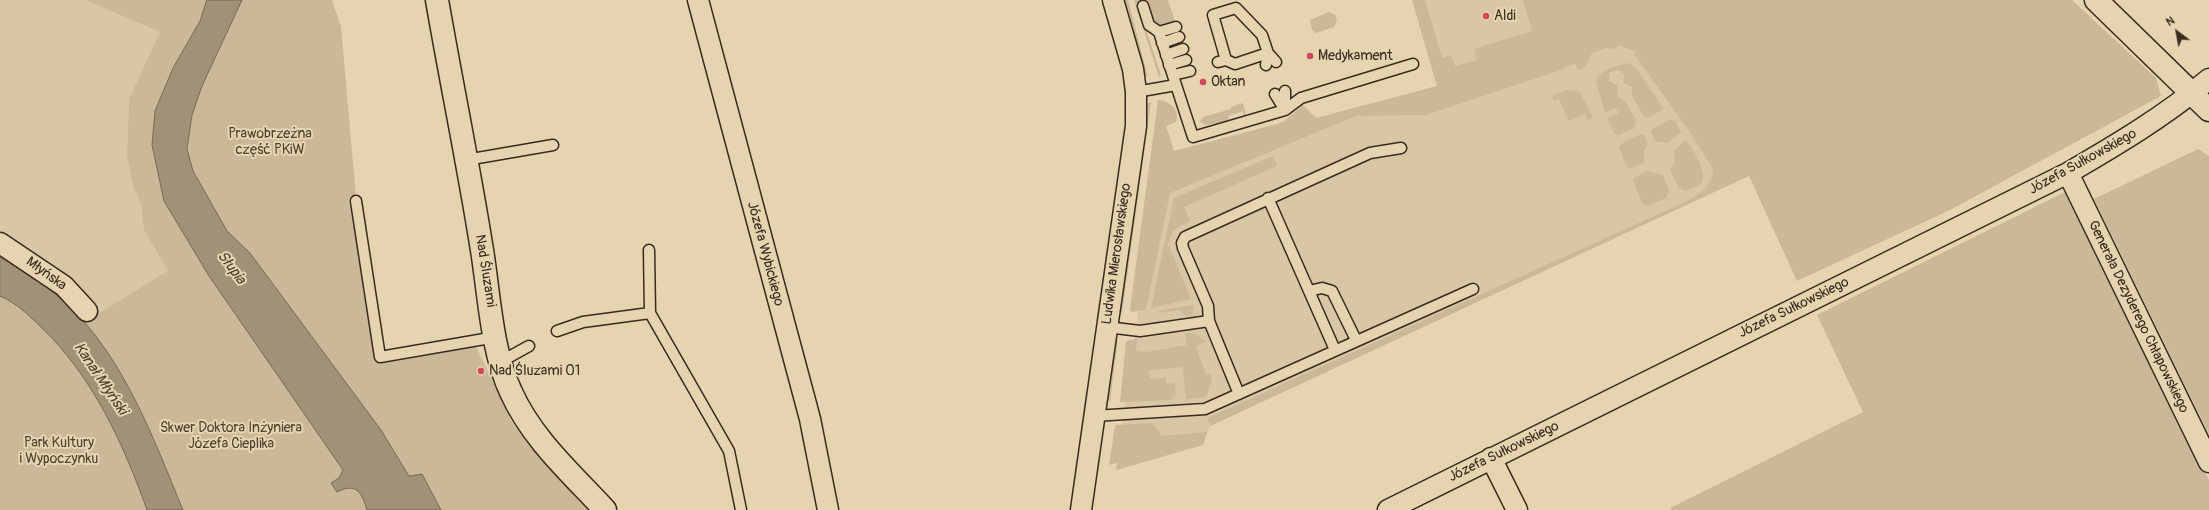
<!DOCTYPE html>
<meta charset="utf-8">
<style>
body{margin:0}
#map{position:relative;width:2209px;height:510px;overflow:hidden;background:#e6d4b1;font-family:Pangolin,sans-serif}
canvas{display:block}
.north{position:absolute;left:2157px;top:12px;width:40px;height:40px;-webkit-text-stroke:3px #e6d4b1;paint-order:stroke;rotate:328deg;font-size:11px;font-weight:700;line-height:16px;text-align:center;color:#3b2a1e}
.north::after{content:'';display:block;margin:auto;width:14px;height:18px;background:#3b2a1e;clip-path:polygon(50% 0,100% 100%,50% 72%,0 100%)}
</style>
<div id="map">
<canvas width="2209" height="510"></canvas>
<div class="north">N</div>
</div>
<script>
const ctx = document.querySelector('canvas').getContext('2d');
ctx.lineJoin = 'round';
function fillPath(path, color) { ctx.fillStyle = color; ctx.fill(path, 'evenodd'); }
function strokePath(path, color, width, dash) { ctx.strokeStyle = color; ctx.lineWidth = width; ctx.lineCap = dash ? 'butt' : 'round'; ctx.setLineDash(dash || []); ctx.stroke(path); }
function write(font, color, halo, rows, align = 'center') {
  ctx.font = font + ' Pangolin,sans-serif'; ctx.lineWidth = 4; ctx.setLineDash([]); ctx.textBaseline = 'middle'; ctx.strokeStyle = halo; ctx.fillStyle = color; for (const [text, x, y, turn = 0] of rows) {
    ctx.save(); ctx.translate(x, y); ctx.rotate((+turn || 0) * Math.PI / 180); ctx.textAlign = isNaN(turn) ? turn : align; if (halo) ctx.strokeText(text, 0, 0); ctx.fillText(text, 0, 0); ctx.restore();
  }
}
fillPath(new Path2D(`
 M0 0H85L160 32 129 99 127 156 133 186 141 204 144 230 169 271 84 322 67 305 30 274 0 257Z
 M1412 0H1610L1636 52 1743 178 1210 426 1203 445 1116 470 1151 220 1161 162 1437 86Z`), '#d8c6a5');
fillPath(new Path2D(`
 M85 0H207L200 21 173 68 155 111 152 145 164 201 209 276 343 470 339 478 331 483C352 490 360 486 367 510H183L140 409 112 359 84 322 168 271 144 230 141 204 133 186 127 156 129 99 160 32Z
 M242 0H332L341 26 356 197 349 199 377 360 474 342 514 426 593 510H441L422 474 409 476 381 430 250 253 227 231 193 171 187 149 192 115 202 86Z
 M1123 0H1128L1148 77 1142 74Z
 M1134 0H1168L1175 22 1162 27 1155 24 1148 2 1138 5 1159 69 1161 75 1159 77Z
 M1412 0H1425L1442 58 1451 55 1455 66 1477 60 1474 49 1532 31 1523 0H2072L2156 78 2161 96 1948 211 1797 281 1749 176 1210 426 1208 418 1683 203C1698 195 1712 188 1713 169L1689 131 1634 54 1636 52 1618 45 1616 49 1606 48 1592 53 1585 67 1578 70 1575 64 1565 67 1561 70 1426 115 1356 116 1170 193 1146 310 1131 312 1130 309 1158 100C1169 100 1181 111 1176 122L1166 126 1174 151 1277 124 1284 121 1303 105 1316 118 1437 86Z
 M1329 12 1335 15 1337 21 1334 27 1316 33 1312 30 1310 20Z
 M1628 63 1636 68 1664 109 1649 117 1645 118 1632 96V87L1623 82 1625 76C1621 69 1615 68 1609 74V81L1618 86 1617 96 1625 101 1636 120 1635 127 1619 135 1614 133 1607 118 1618 113 1616 108 1605 113 1596 82C1598 69 1617 66 1628 63Z
 M1567 90 1580 92 1593 118 1588 120 1585 114 1569 121 1559 99 1554 101 1552 96Z
 M1151 102 1122 314 1120 310 1144 105Z
 M1243 103 1246 115 1244 116 1243 111 1228 116 1229 120 1207 125 1200 122 1203 117 1231 109V107Z
 M1671 119 1675 121 1681 132 1668 143 1655 141 1651 132 1652 129Z
 M1641 134 1644 135 1648 144 1644 151V163L1630 169 1626 166 1619 147 1624 142Z
 M1685 140C1692 145 1708 174 1702 182 1699 187 1690 189 1685 191L1678 187 1670 169 1675 162 1674 151Z
 M2198 149 2209 156V434L2094 199Z
 M1273 156 1277 166 1184 207 1190 221 1173 230 1168 244 1191 299 1151 308 1174 198Z
 M1647 171 1663 175 1669 191 1666 198 1647 206 1642 203 1633 181 1634 178Z
 M2069 190 2209 480V510H1671L1670 508 1863 412 1817 315Z
 M0 296C19 305 26 313 41 327 93 377 123 443 147 510H0Z
 M1193 305 1194 309 1192 314 1187 316 1179 310 1159 313V311Z
 M1185 333 1196 334 1206 342 1196 346 1206 375 1210 374 1212 379 1207 395 1203 398 1186 399 1183 367 1149 370 1150 379 1166 378V384L1175 383 1176 395 1172 396 1173 400 1120 402 1126 341 1137 339 1136 351 1146 352 1187 345Z
 M1118 340 1110 402 1106 395 1113 344Z
 M1086 391 1089 393 1084 427 1082 428Z
 M1153 423 1162 436 1207 432 1203 445 1116 470 1117 463 1109 465 1115 425Z`), '#cab899');
const water = new Path2D(`
 M207 0H242L202 86 192 115 187 149 193 171 227 231 250 253 381 430 409 476 422 474 441 510H367C362 493 356 482 337 492L331 483 339 478 343 470 209 276 164 201 152 145 155 111 173 68 200 21Z
 M0 257C24 271 46 285 67 304 125 359 153 438 183 510H147C123 443 93 377 41 327 26 313 19 305 0 296Z`);
fillPath(water, '#a39177');
strokePath(water, '#796853', 1);
const service = new Path2D(`
 M1143 6 1149 25 1159 32 1176 85
 M1159 32 1176 27
 M1162 43 1179 37
 M1166 55 1183 49
 M1226 60 1213 15 1236 8 1262 35 1268 53 1276 62
 M1218 62 1226 60 1235 64 1268 53 1266 65
 M1169 65 1186 60
 M1173 75 1190 71
 M1136 92 1176 85 1193 137 1285 110V91
 M1275 94 1285 110 1301 98 1413 64
 M466 160 553 145
 M1268 198 1335 350
 M356 201 380 357 496 337
 M1309 291 1322 288 1332 291 1356 340
 M650 313 729 451 741 510
 M1209 321 1208 306 1183 248 1182 243 1185 237 1370 153 1401 148
 M1107 327 1140 331 1209 321 1239 394
 M557 331 583 322 650 313 649 250
 M500 362 529 346
 M1094 416 1205 409 1473 289`);
const minor = new Path2D(`
 M698 0 810 419 828 510
 M2068 173 2209 462
 M0 243 64 286 87 311
 M1491 458 1517 510
 M1081 510 1136 126V92L1133 69 1113 0
 M1388 510 2068 173C2118 144 2165 116 2209 79`);
const tertiary = new Path2D(`
 M437 0C451 81 468 163 481 244 489 290 491 351 511 392 532 439 571 473 605 510
 M2096 0 2209 110`);
strokePath(service, '#3b2a1e', 13);
strokePath(minor, '#3b2a1e', 23);
strokePath(tertiary, '#3b2a1e', 25);
strokePath(service, '#e6d4b1', 10);
strokePath(minor, '#e6d4b1', 20);
strokePath(tertiary, '#e6d4b1', 22);
for (const [x, y, r, color] of [
 [1486,16,4,"#d1495b"],
 [1310,56,4,"#d1495b"],
 [1203,82,4,"#d1495b"],
 [481,371,4,"#d1495b"]
]) { const dot = new Path2D(); dot.arc(x, y, r, 0, 2 * Math.PI); ctx.fillStyle = color; ctx.fill(dot); strokePath(dot, '#e6d4b1', 1.5); }
write('14px', '#3b2a1e', '#e6d4b1', [
 ["Aldi",1494,16],
 ["Medykament",1318,56],
 ["Oktan",1211,82],
 ["Nad Śluzami 01",489,371]
], 'left');
write('14px', '#503f30', '#e6d4b1', [
 ["Prawobrzeżna",270,134],
 ["część PKiW",270,150],
 ["Skwer Doktora Inżyniera",231,428],
 ["Józefa Cieplika",231,444],
 ["Park Kultury",59,443],
 ["i Wypoczynku",59,459]
]);
write('14px', '#3b2a1e', '#e6d4b1', [
 ["Józefa Sułkowskiego",2083,162,-29],
 ["Józefa Wybickiego",765,254,75],
 ["Ludwika Mierosławskiego",1117,254,-82],
 ["Nad Śluzami",485,271,81],
 ["Młyńska",46,274,36],
 ["Józefa Sułkowskiego",1794,308,-26],
 ["Generała Dezyderego Chłapowskiego",2138,317,64],
 ["Józefa Sułkowskiego",1504,452,-26]
]);
write('italic 15px', '#503f30', '#e6d4b1', [
 ["Słupia",231,268,53],
 ["Kanał Młyński",100,379,56]
]);
</script>
